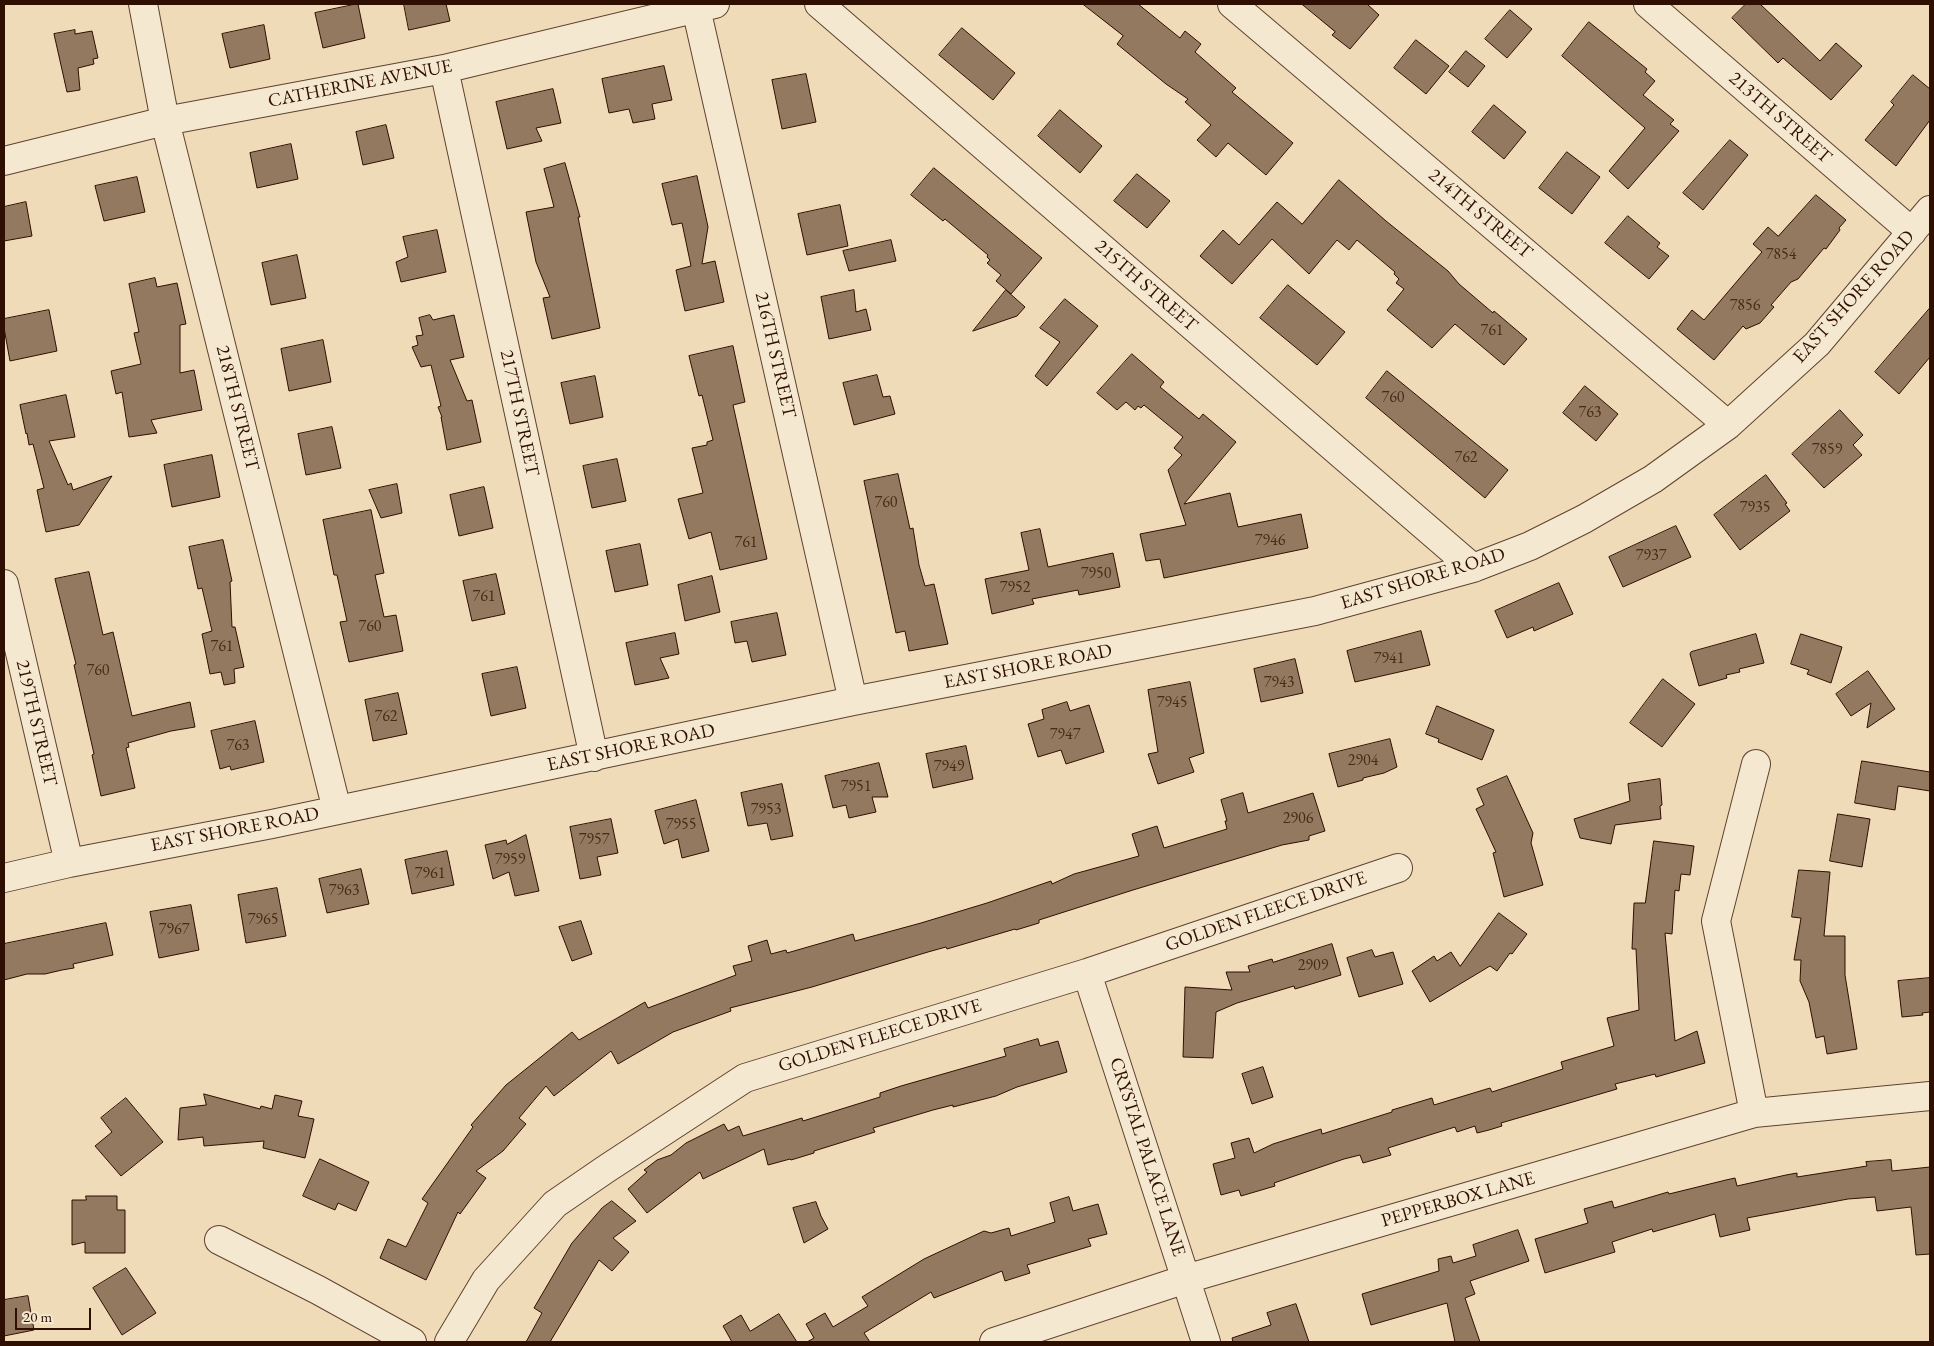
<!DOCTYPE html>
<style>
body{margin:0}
#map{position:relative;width:1934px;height:1346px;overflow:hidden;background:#f0dbb8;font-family:"EB Garamond",serif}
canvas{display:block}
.frame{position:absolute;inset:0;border:5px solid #2f0f01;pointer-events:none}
.scale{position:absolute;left:15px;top:1308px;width:76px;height:22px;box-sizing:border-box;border:2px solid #2f0f01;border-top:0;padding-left:6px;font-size:15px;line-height:18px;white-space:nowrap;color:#2f0f01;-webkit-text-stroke:4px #f5e8d1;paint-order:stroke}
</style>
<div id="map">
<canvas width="1934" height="1346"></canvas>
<div class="frame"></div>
<div class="scale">20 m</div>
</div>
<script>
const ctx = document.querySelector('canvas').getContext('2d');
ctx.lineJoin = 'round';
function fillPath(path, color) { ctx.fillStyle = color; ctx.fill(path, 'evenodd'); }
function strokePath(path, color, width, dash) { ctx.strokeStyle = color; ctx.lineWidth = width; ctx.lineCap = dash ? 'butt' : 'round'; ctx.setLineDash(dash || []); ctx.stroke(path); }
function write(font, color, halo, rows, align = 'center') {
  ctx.font = font + ' "EB Garamond",serif'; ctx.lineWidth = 4.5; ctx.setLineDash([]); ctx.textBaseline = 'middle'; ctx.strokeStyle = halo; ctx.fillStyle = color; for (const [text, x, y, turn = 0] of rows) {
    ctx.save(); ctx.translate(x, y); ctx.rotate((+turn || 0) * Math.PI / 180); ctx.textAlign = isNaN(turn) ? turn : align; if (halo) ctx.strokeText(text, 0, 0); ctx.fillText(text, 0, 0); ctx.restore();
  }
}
const building = new Path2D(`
 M358 4 365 38 323 48 315 13Z
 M404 4H446L450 21 409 30Z
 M1083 4H1138L1180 38 1185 31 1201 44 1195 52 1236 88 1232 92 1293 143 1266 175 1228 143 1216 157 1197 140 1211 125 1185 102 1188 99 1166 84 1117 44 1123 36Z
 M1302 4H1367L1379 15 1350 49 1332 35 1335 32Z
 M1746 4H1760L1820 61 1836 43 1862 66 1831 100 1783 58 1778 63 1732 18Z
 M1510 10 1532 29 1507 58 1485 39Z
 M1589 22 1647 69 1645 72 1655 81 1643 95 1674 120 1670 124 1679 131 1628 189 1609 171 1645 128 1562 56Z
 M264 25 270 59 230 68 222 34Z
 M962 28 1015 73 993 100 939 55Z
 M75 30V34L92 31 98 58 93 59 94 64 78 68 80 90 67 92 54 34Z
 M1416 40 1449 66 1426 94 1394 68Z
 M1466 51 1485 66 1468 87 1449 72Z
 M664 66 672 100 652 104 655 119 633 123 629 109 609 113 602 79Z
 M806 74 816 122 782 129 772 80Z
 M1913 75 1930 89V120L1896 166 1865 140 1894 105 1891 102Z
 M553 89 561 123 536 128 542 141 507 149 496 102Z
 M1494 105 1526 132 1504 159 1472 132Z
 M1060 110 1102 146 1080 173 1038 136Z
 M386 125 394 158 363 165 356 132Z
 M1730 140 1748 155 1703 210 1683 193Z
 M291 144 298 179 257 188 250 153Z
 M1567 152 1600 177 1572 214 1539 188Z
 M565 163 580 217H578L600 328 552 339 543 298 550 297 536 262 526 212 554 207 544 169Z
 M934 168 1042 258 1011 294 996 281 1001 275 987 263 990 260 987 257 988 255 945 219 943 221 911 195Z
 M1137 174 1170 201 1147 228 1114 201Z
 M697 176 708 227 702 264 715 261 724 302 685 311 676 270 691 266 682 223 672 225 662 184Z
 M137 177 145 212 104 221 95 186Z
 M1339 180 1386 221 1448 271 1459 284 1493 313 1494 311 1527 339 1504 365 1455 324 1432 348 1387 310 1404 289 1396 283 1399 279 1394 274 1395 272 1357 240 1349 250 1337 240 1309 274 1272 239 1232 284 1200 256 1223 230 1239 245 1277 202 1302 224Z
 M1816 195 1846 220 1839 228 1840 230 1826 249 1824 248 1798 279 1791 282 1771 305 1774 307 1760 323 1746 329 1743 326 1714 360 1677 329 1692 310 1704 320 1762 252 1753 244 1768 227 1778 236Z
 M26 202 32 236 4 241V207Z
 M840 205 848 246 807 255 798 214Z
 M1628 216 1660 243 1657 247 1669 256 1649 279 1605 243Z
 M437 230 446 272 401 282 396 262 408 257 403 237Z
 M891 240 896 261 849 271 843 251Z
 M297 255 306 298 271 305 262 263Z
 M155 278 157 287 177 283 186 324 180 325V373L194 370 202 410 151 420 157 433 129 437 122 392 116 394 111 371 141 364 134 333 139 332 129 284Z
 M1288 285 1345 332 1317 365 1260 318Z
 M854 290 856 312 866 309 871 330 829 339 821 297Z
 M1006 290 1025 307 1017 316 973 331Z
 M1065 299 1098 326 1047 386 1035 376 1060 342 1040 328Z
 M1930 308V357L1899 394 1875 372Z
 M49 310 57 351 10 361 4 328V319Z
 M430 315 433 320 454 315 464 357 450 360 467 401 472 400 481 442 447 450 441 417H442L438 407 441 406 431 365 421 367 412 347 418 345 416 336 423 335 419 318Z
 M323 340 331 382 289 391 281 349Z
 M733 346 745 402 733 405 767 559 720 570 711 532 689 539 678 499 703 493 692 448 707 445V442L713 440 702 395 699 396 689 356Z
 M1132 354 1164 382 1160 387 1199 419 1203 414 1236 442 1184 504 1230 493 1238 527 1301 514 1308 548 1164 578 1160 559 1146 561 1140 534 1186 525 1168 470 1182 455 1174 448 1183 437 1144 405 1141 408 1138 406 1135 410 1126 402 1117 410 1097 393Z
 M1387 371 1508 470 1485 498 1366 398Z
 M877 375 883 397 890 396 895 414 854 425 843 383Z
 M595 376 603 417 570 424 561 383Z
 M1585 386 1618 414 1596 441 1563 413Z
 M66 395 75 437 49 441 68 485 71 483 73 490 112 476 79 525 46 532 37 490 44 488 33 444 29 445 27 433 26 434 20 405Z
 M1840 410 1863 435 1853 445 1862 455 1824 488 1792 454Z
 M332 427 341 468 306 475 298 434Z
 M212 455 220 497 172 507 164 465Z
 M617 459 626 501 592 508 583 466Z
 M898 474 910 529 913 528 919 565 925 586 934 584 948 644 909 651 905 631 896 633 864 481Z
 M1766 475 1787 503 1785 504 1790 511 1740 550 1714 515Z
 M397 484 402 513 381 518 369 490Z
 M484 487 493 528 459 536 450 495Z
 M371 510 384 573 375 575 384 617 396 615 403 651 349 662 340 622 347 621 337 575H334L323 520Z
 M1676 526 1691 557 1623 587 1609 557Z
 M1040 529 1048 567 1113 553 1120 587 1079 595 1078 590 1032 599 1034 604 992 614 985 579 1029 570 1021 533Z
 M223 540 232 581 230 582 232 627H235L244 667 234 669 235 683 224 685 221 672 210 674 202 634 212 631 202 588 198 589 189 547Z
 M640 544 648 585 615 592 606 551Z
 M89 572 103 635 113 632 132 716 190 702 195 727 171 731 128 743 129 747 126 748 135 788 101 796 92 755 94 754 74 665 76 664 55 579Z
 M496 574 505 614 472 621 463 581Z
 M712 576 720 612 685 621 678 585Z
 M1559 583 1573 614 1534 631 1533 627 1507 638 1495 611Z
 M777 613 786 655 752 662 747 641 735 643 731 622Z
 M1421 631 1430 665 1355 682 1347 651Z
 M675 633 679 654 660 658 669 678 635 685 626 643Z
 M1756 634 1764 663 1739 669 1740 672 1726 675 1727 678 1699 686 1690 654 1691 652Z
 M1801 634 1842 647 1831 683 1807 674 1809 670 1791 664Z
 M1295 659 1303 693 1261 702 1254 669Z
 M517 667 526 708 491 716 482 674Z
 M1868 671 1895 709 1867 728 1871 703 1851 716 1836 694Z
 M1663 679 1695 704 1662 747 1630 723Z
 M1190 682 1204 753 1189 758 1194 772 1158 784 1148 754 1158 752 1148 690Z
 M398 693 407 734 373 741 365 700Z
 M1067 702 1070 711 1089 705 1104 752 1066 764 1061 750 1038 757 1028 724 1044 719 1042 710Z
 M1437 706 1494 730 1482 760 1438 742 1439 739 1426 734Z
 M255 721 264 762 231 770 230 766 220 769 211 731Z
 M1390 739 1397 767 1384 773 1363 778V780L1338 787 1329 754Z
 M966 746 973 779 933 788 926 754Z
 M1862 761 1930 772V791L1898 786 1895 810 1855 803Z
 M879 763 888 797H872L876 812 849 818 846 805 833 808 825 776Z
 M1507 776 1533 833 1531 843 1543 885 1504 897 1493 853 1496 852 1476 809 1484 805 1477 789Z
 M1660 779 1662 805 1660 806 1661 819 1615 825 1611 844 1580 838 1574 819 1630 801 1628 784Z
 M782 784 793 836 771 840 767 823 748 826 741 793Z
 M1243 793 1248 813 1313 793 1325 831 1309 836V840L1282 845 1133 890 1039 920V923L1016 930 1015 929 947 949 946 947 928 952 812 987 730 1008 731 1011 673 1032 618 1064 611 1051 554 1096 546 1086 519 1118 526 1124 503 1151 476 1171 486 1178 460 1214 458 1212 426 1280 380 1258 388 1239 406 1247 428 1203 422 1199 473 1127 471 1125 506 1085 572 1032 579 1040 645 1002 648 1008 736 975 733 966 752 961 748 946 767 940 771 954 786 950 787 953 853 934 855 941 921 923 987 903 1051 881 1052 884 1074 874 1139 856 1132 834 1157 826 1164 848 1227 829 1225 821H1227L1221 800Z
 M696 800 709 851 682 858 678 839 664 844 655 811Z
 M1838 814 1870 819 1862 867 1830 861Z
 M611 819 618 853 597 857 601 875 580 879 570 827Z
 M526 835 539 891 515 896 509 872 493 879 485 845 506 840 507 844Z
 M1654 841 1694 846 1690 875 1681 874 1679 891 1675 890 1672 934 1665 933 1675 1041 1697 1031 1705 1063 1656 1077 1655 1074 1615 1084 1617 1089 1501 1123 1502 1126 1489 1130 1477 1133 1475 1126 1457 1132 1455 1127 1388 1148 1391 1155 1363 1163 1360 1155 1344 1159 1274 1183 1275 1186 1241 1196 1239 1190 1221 1195 1213 1164 1235 1158 1231 1143 1249 1138 1254 1153 1273 1144 1321 1129 1322 1134 1392 1112V1110L1432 1098 1434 1105 1490 1088 1492 1092 1563 1069 1561 1062 1614 1046 1607 1018 1639 1010 1636 949H1632L1634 903H1645Z
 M447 851 454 885 412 894 405 860Z
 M361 869 369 904 327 913 319 879Z
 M1799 870 1830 872 1824 936H1845V975L1857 1049 1827 1054 1824 1036 1816 1038 1809 1002 1800 981 1801 960H1794L1801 918 1792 917Z
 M277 888 286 936 246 943 238 895Z
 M191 905 199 950 159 958 150 912Z
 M1499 913 1527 934 1512 954 1510 953 1497 971 1490 966 1430 1002 1412 971 1434 956 1437 961 1451 952 1460 966Z
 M581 921 592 954 572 961 559 927Z
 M106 923 113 955 73 964 74 968 62 970 45 974H27L4 980V944Z
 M1332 944 1341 975 1295 989 1294 986 1237 1003 1216 1012 1213 1058 1183 1057 1185 987 1232 990 1226 972H1250L1248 966 1272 959 1273 962Z
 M1372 950 1375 957 1393 952 1403 984 1359 997 1347 958Z
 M1930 978V1012L1922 1013 1923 1015 1902 1017 1898 981Z
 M1038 1039 1040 1046 1058 1041 1067 1072 1017 1087 996 1096 953 1107V1105L933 1110 873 1128 875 1132 814 1151V1153L791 1160 790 1159 768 1165 764 1149 703 1179 700 1172 647 1213 628 1189 647 1172 644 1170 657 1160 671 1155 686 1143 724 1124 728 1131 739 1126 743 1136 802 1118 803 1121 880 1097V1093L901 1086 1006 1056 1004 1049Z
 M1263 1067 1273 1097 1252 1104 1242 1074Z
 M204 1094 260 1109 261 1106 272 1109 275 1095 302 1101 298 1116 314 1119 305 1158 263 1148 264 1141 204 1146 203 1137 178 1140 180 1108 206 1105Z
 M126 1098 163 1142 121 1176 95 1146 112 1132 101 1118Z
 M320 1159 369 1182 356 1211 338 1203 335 1210 303 1196Z
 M1891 1160 1892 1171 1930 1167V1254L1916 1255 1911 1207 1877 1211 1875 1197 1848 1199 1747 1218 1750 1230 1720 1237 1715 1214 1653 1232 1652 1229 1612 1242 1615 1252 1545 1273 1535 1239 1588 1223 1584 1209 1612 1201 1614 1208 1668 1192 1669 1194 1726 1180 1735 1178 1737 1186 1786 1175 1797 1173V1177L1867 1166 1866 1162Z
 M86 1196H117V1210H125V1253H85V1242L72 1245V1200H86Z
 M1069 1197 1073 1211 1098 1204 1107 1234 1088 1239 1091 1246 1027 1265 1030 1273 1005 1281 1002 1271 934 1298 931 1292 864 1333 870 1342H807L814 1338 806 1324 825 1313 833 1327 868 1306 862 1297 924 1259 984 1231 991 1233 1009 1228 1011 1236 1055 1222 1050 1203Z
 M612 1201 636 1221 613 1238 629 1252 612 1271 599 1260 550 1342H526L542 1313 534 1308 572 1243 602 1208Z
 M816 1202 821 1216 828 1229 804 1243 793 1208Z
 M1518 1230 1529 1261 1470 1281 1475 1294 1465 1298 1480 1342H1455L1447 1303 1371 1325 1362 1294 1439 1271 1438 1259 1451 1256 1453 1263 1476 1256 1473 1245Z
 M126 1268 156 1313 122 1335 93 1288Z
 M28 1296 34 1330 4 1336V1300Z
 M1296 1304 1309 1342H1233L1232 1338 1271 1325 1267 1313Z
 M779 1314 797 1342H732L723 1326 741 1315 750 1331Z`);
fillPath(building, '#937960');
strokePath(building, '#2f0f01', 1);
const minor = new Path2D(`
 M143 4 165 121 337 810
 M819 4 1473 568
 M1232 4 1728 425
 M1648 4 1912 232
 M696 8 853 701
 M444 69 594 757
 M4 161 165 121 444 69 715 4
 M4 584 69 863
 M4 878 69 863 272 824 853 701 1315 611 1473 568 1530 546 1584 519 1653 479 1728 425 1817 344 1930 210
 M1087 973 1206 1342
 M1754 1113 1716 921 1756 764
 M219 1240 318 1290 412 1342
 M449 1342 486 1280 555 1204 606 1169 745 1078 1087 973 1398 868
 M994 1342 1186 1279 1754 1113 1930 1096`);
strokePath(minor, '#5f422f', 30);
strokePath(minor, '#f5e8d1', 28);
write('16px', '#482a19', null, [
 ["7854",1781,255],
 ["7856",1745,306],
 ["761",1492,331],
 ["760",1393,398],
 ["763",1590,413],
 ["7859",1827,450],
 ["762",1466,458],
 ["760",886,503],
 ["7935",1755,508],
 ["7946",1270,541],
 ["761",746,543],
 ["7937",1651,556],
 ["7950",1096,574],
 ["7952",1015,588],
 ["761",484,597],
 ["760",370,627],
 ["761",222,647],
 ["7941",1389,659],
 ["760",98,671],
 ["7943",1279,683],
 ["7945",1172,703],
 ["762",386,717],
 ["7947",1065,735],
 ["763",238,746],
 ["2904",1363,761],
 ["7949",949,767],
 ["7951",856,787],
 ["7953",766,810],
 ["2906",1298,819],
 ["7955",681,825],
 ["7957",594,840],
 ["7959",510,860],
 ["7961",430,874],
 ["7963",344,891],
 ["7965",263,920],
 ["7967",174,930],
 ["2909",1313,966]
]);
write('19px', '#2f0f01', '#f5e8d1', [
 ["CATHERINE AVENUE",360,84,-11],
 ["213TH STREET",1780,118,41],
 ["214TH STREET",1480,214,40],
 ["215TH STREET",1146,286,41],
 ["EAST SHORE ROAD",1854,297,-48],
 ["216TH STREET",775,355,77],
 ["218TH STREET",237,408,76],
 ["217TH STREET",519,413,78],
 ["EAST SHORE ROAD",1423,579,-17],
 ["EAST SHORE ROAD",1028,667,-11],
 ["219TH STREET",36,723,77],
 ["EAST SHORE ROAD",631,748,-12],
 ["EAST SHORE ROAD",235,830,-11],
 ["GOLDEN FLEECE DRIVE",1266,912,-19],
 ["GOLDEN FLEECE DRIVE",880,1036,-17],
 ["CRYSTAL PALACE LANE",1147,1157,72],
 ["PEPPERBOX LANE",1458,1200,-16]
]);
</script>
